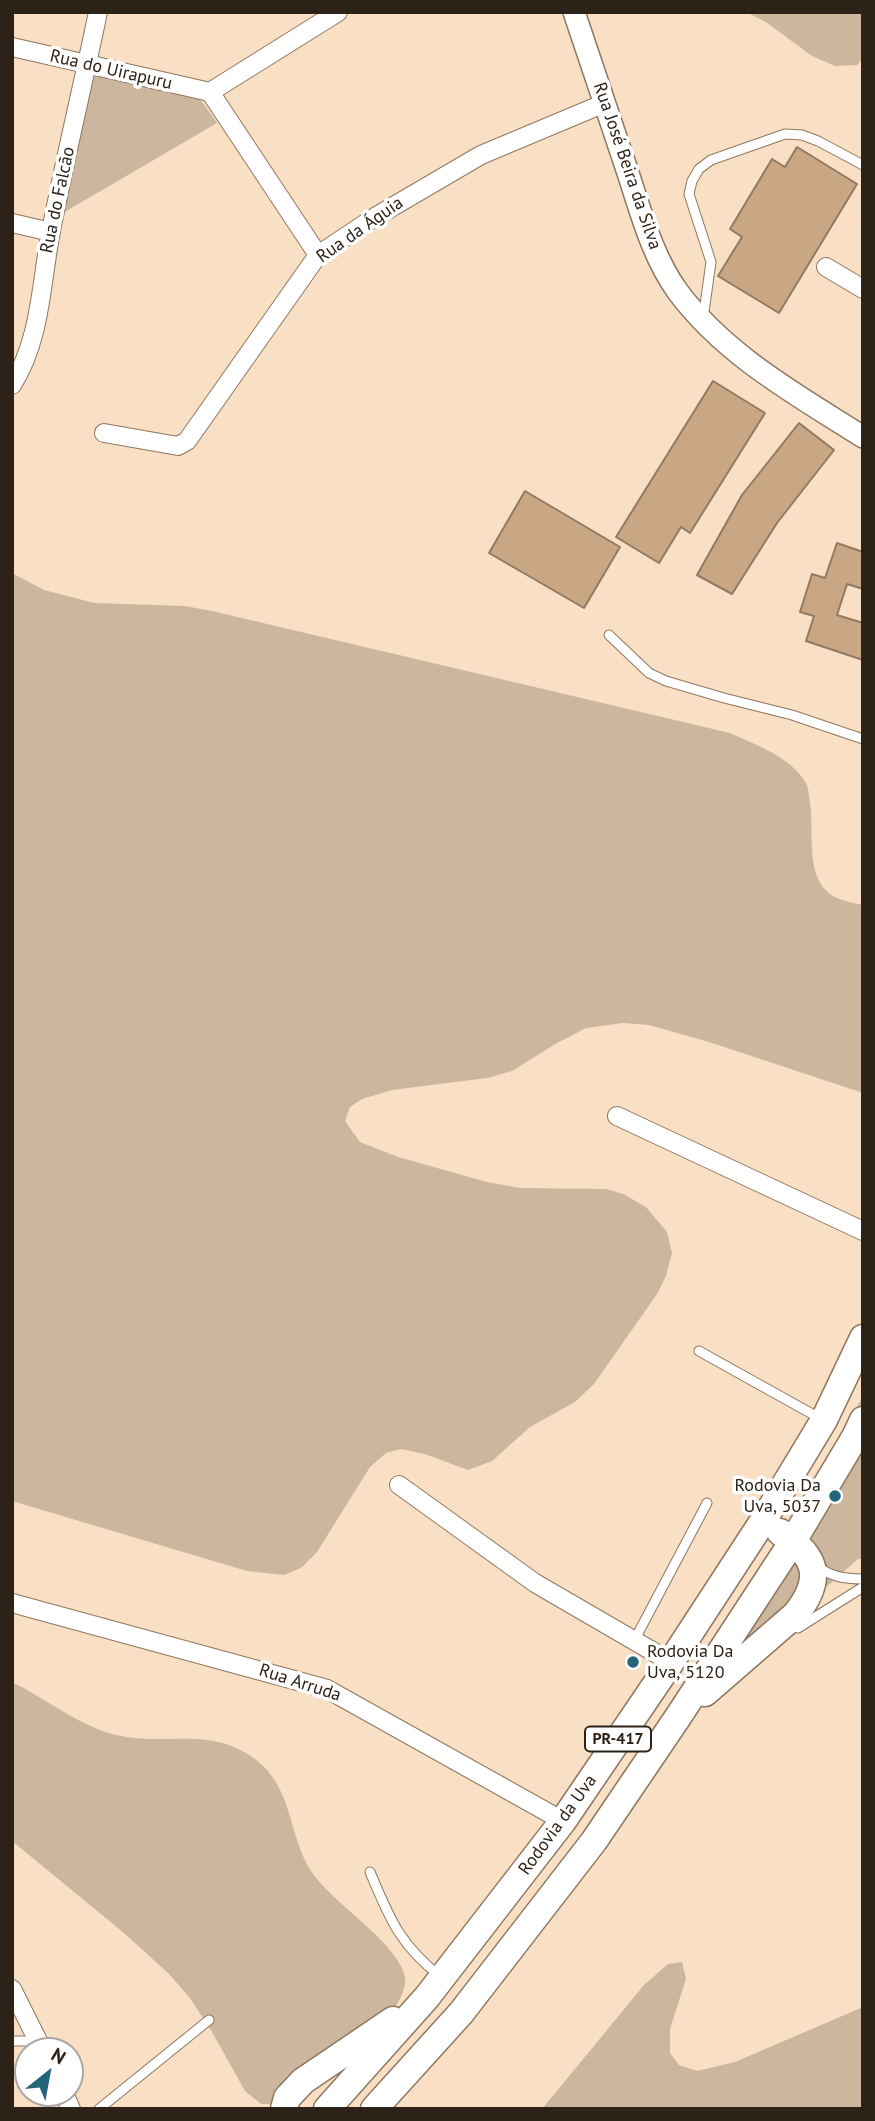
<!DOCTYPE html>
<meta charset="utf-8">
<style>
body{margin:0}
#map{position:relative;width:875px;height:2121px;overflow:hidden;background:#f9dfc4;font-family:"PT Sans",sans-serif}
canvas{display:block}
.frame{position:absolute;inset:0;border:14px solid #2c2218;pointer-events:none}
.north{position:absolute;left:14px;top:2037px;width:70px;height:70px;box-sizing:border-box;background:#fff;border:2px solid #aba7a3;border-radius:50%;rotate:31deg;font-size:19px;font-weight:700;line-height:28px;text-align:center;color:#2c2218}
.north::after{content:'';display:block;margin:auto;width:24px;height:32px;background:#236579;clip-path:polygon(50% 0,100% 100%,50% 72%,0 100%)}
</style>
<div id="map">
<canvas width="875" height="2121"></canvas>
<div class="frame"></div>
<div class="north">N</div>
</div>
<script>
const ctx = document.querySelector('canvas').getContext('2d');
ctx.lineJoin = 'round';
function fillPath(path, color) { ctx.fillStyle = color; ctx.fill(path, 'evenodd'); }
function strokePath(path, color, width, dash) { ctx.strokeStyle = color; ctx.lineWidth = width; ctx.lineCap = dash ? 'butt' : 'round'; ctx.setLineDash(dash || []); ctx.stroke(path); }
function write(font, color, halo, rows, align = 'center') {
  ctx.font = font + ' "PT Sans",sans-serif'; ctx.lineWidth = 7; ctx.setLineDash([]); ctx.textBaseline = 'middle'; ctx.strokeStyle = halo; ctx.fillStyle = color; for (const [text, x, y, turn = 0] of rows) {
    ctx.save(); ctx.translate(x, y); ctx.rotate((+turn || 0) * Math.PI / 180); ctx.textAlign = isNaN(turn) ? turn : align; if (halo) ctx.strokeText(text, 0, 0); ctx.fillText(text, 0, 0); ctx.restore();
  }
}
fillPath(new Path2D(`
 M746 12H863V58L857 65 835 66 812 56 766 22Z
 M89 69 196 93 217 123 56 217Z
 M12 573 44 590 94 603 185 606 212 611 730 733C756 745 791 757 806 783 809 789 809 797 810 804 815 834 803 882 837 898 844 901 854 903 863 905V1093L709 1042 649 1025 623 1023 586 1028 557 1043 512 1071 487 1078 392 1090 362 1099 350 1107 345 1121 360 1142 398 1157 487 1182 520 1188 606 1189 623 1194 646 1207 667 1232 672 1253 666 1276 657 1294 594 1384 575 1402 530 1427 492 1461 468 1470 425 1454 401 1449 386 1453 370 1467 317 1552 301 1568 284 1575 247 1571 12 1501Z
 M863 1396V1559H858L815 1597 711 1678 761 1576Z
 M12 1682C45 1698 81 1727 116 1735 166 1747 209 1725 255 1759 293 1787 288 1835 311 1871 333 1904 392 1938 404 1973 408 1986 401 1997 395 2008L286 2104H261L245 2091 212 2032 190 1998 168 1973 124 1933 12 1841Z
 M682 1962 686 1979 670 2029V2053L679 2065 697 2071 735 2062 863 2007V2109H542L644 1985 668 1964Z`), '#ccb69e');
const building = new Path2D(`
 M797 147 857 184 779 313 718 276 742 237 730 229 772 159 785 167Z
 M713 381 765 413 690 533 681 527 659 563 616 537Z
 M799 423 834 450 777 523 732 594 697 575 742 495Z
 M525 491 620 547 584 608 489 553Z
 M837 543 863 552V589L847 584 837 615 863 623V660L806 641 814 616 800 612 812 574 825 578Z`);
fillPath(building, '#c9a784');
strokePath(building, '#927a62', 2);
const service = new Path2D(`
 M703 319 711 262 689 194 692 181 699 169 711 160 785 134 802 135 818 141 863 165
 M609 635 649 673 666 681 724 698 792 715 863 739
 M699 1351 823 1420
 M816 1564C828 1577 846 1579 863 1579
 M798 1628 863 1587
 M634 1641 707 1503
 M370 1872C390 1919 399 1944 441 1977
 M12 2041H38
 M99 2109 209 2020`);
const minor = new Path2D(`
 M12 47 210 92
 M210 92 318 255
 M210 92 338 12
 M12 223 51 232
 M826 267 863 289
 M12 385C41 340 41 282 51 231 65 158 83 85 98 12
 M104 433 178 446 187 441 318 255 375 217 481 155 605 103
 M617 1116 863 1231
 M399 1485 535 1583 671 1662
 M12 1603 327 1689 563 1821
 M12 1989 43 2051
 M64 2093 71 2109`);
const tertiary = new Path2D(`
 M574 12C592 65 609 117 627 170 641 212 652 256 678 292 726 356 797 395 863 437`);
const primary = new Path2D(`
 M705 1693 796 1614C824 1578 817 1556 780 1532
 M284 2109 287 2098 303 2081 393 2020
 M327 2109 427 1997 563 1821 671 1662 763 1521 824 1420 863 1338
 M374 2109 461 2013 594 1841 678 1717 793 1541 855 1437 863 1420`);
strokePath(service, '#8f775f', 11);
strokePath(minor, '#8f775f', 20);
strokePath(tertiary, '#8f775f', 24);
strokePath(primary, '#8f775f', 29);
strokePath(service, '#fff', 9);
strokePath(minor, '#fff', 18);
strokePath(tertiary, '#fff', 21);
strokePath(primary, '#fff', 26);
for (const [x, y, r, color] of [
 [835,1496,7,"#236579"],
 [633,1662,7,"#236579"]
]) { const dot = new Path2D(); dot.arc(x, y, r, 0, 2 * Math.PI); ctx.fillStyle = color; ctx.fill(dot); strokePath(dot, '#fff', 2.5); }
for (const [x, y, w] of [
 [618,1739,66]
]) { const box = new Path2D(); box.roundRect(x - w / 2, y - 12.5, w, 25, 5); ctx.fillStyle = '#fff'; ctx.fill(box); strokePath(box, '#2c2218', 2); }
write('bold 16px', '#2c2218', null, [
 ["PR-417",618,1739]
]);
write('18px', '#2c2218', '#fff', [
 ["Rua do Uirapuru",111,70,13],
 ["Rua José Beira da Silva",627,166,71],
 ["Rua do Falcão",58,200,-78],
 ["Rua da Águia",360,230,-35],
 ["Rua Arruda",300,1683,18],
 ["Rodovia da Uva",558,1825,-54]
]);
write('18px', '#2c2218', '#fff', [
 ["Rodovia Da",821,1486],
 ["Uva, 5037",821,1507],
 ["Rodovia Da",647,1652,"left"],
 ["Uva, 5120",647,1673,"left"]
], 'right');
</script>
